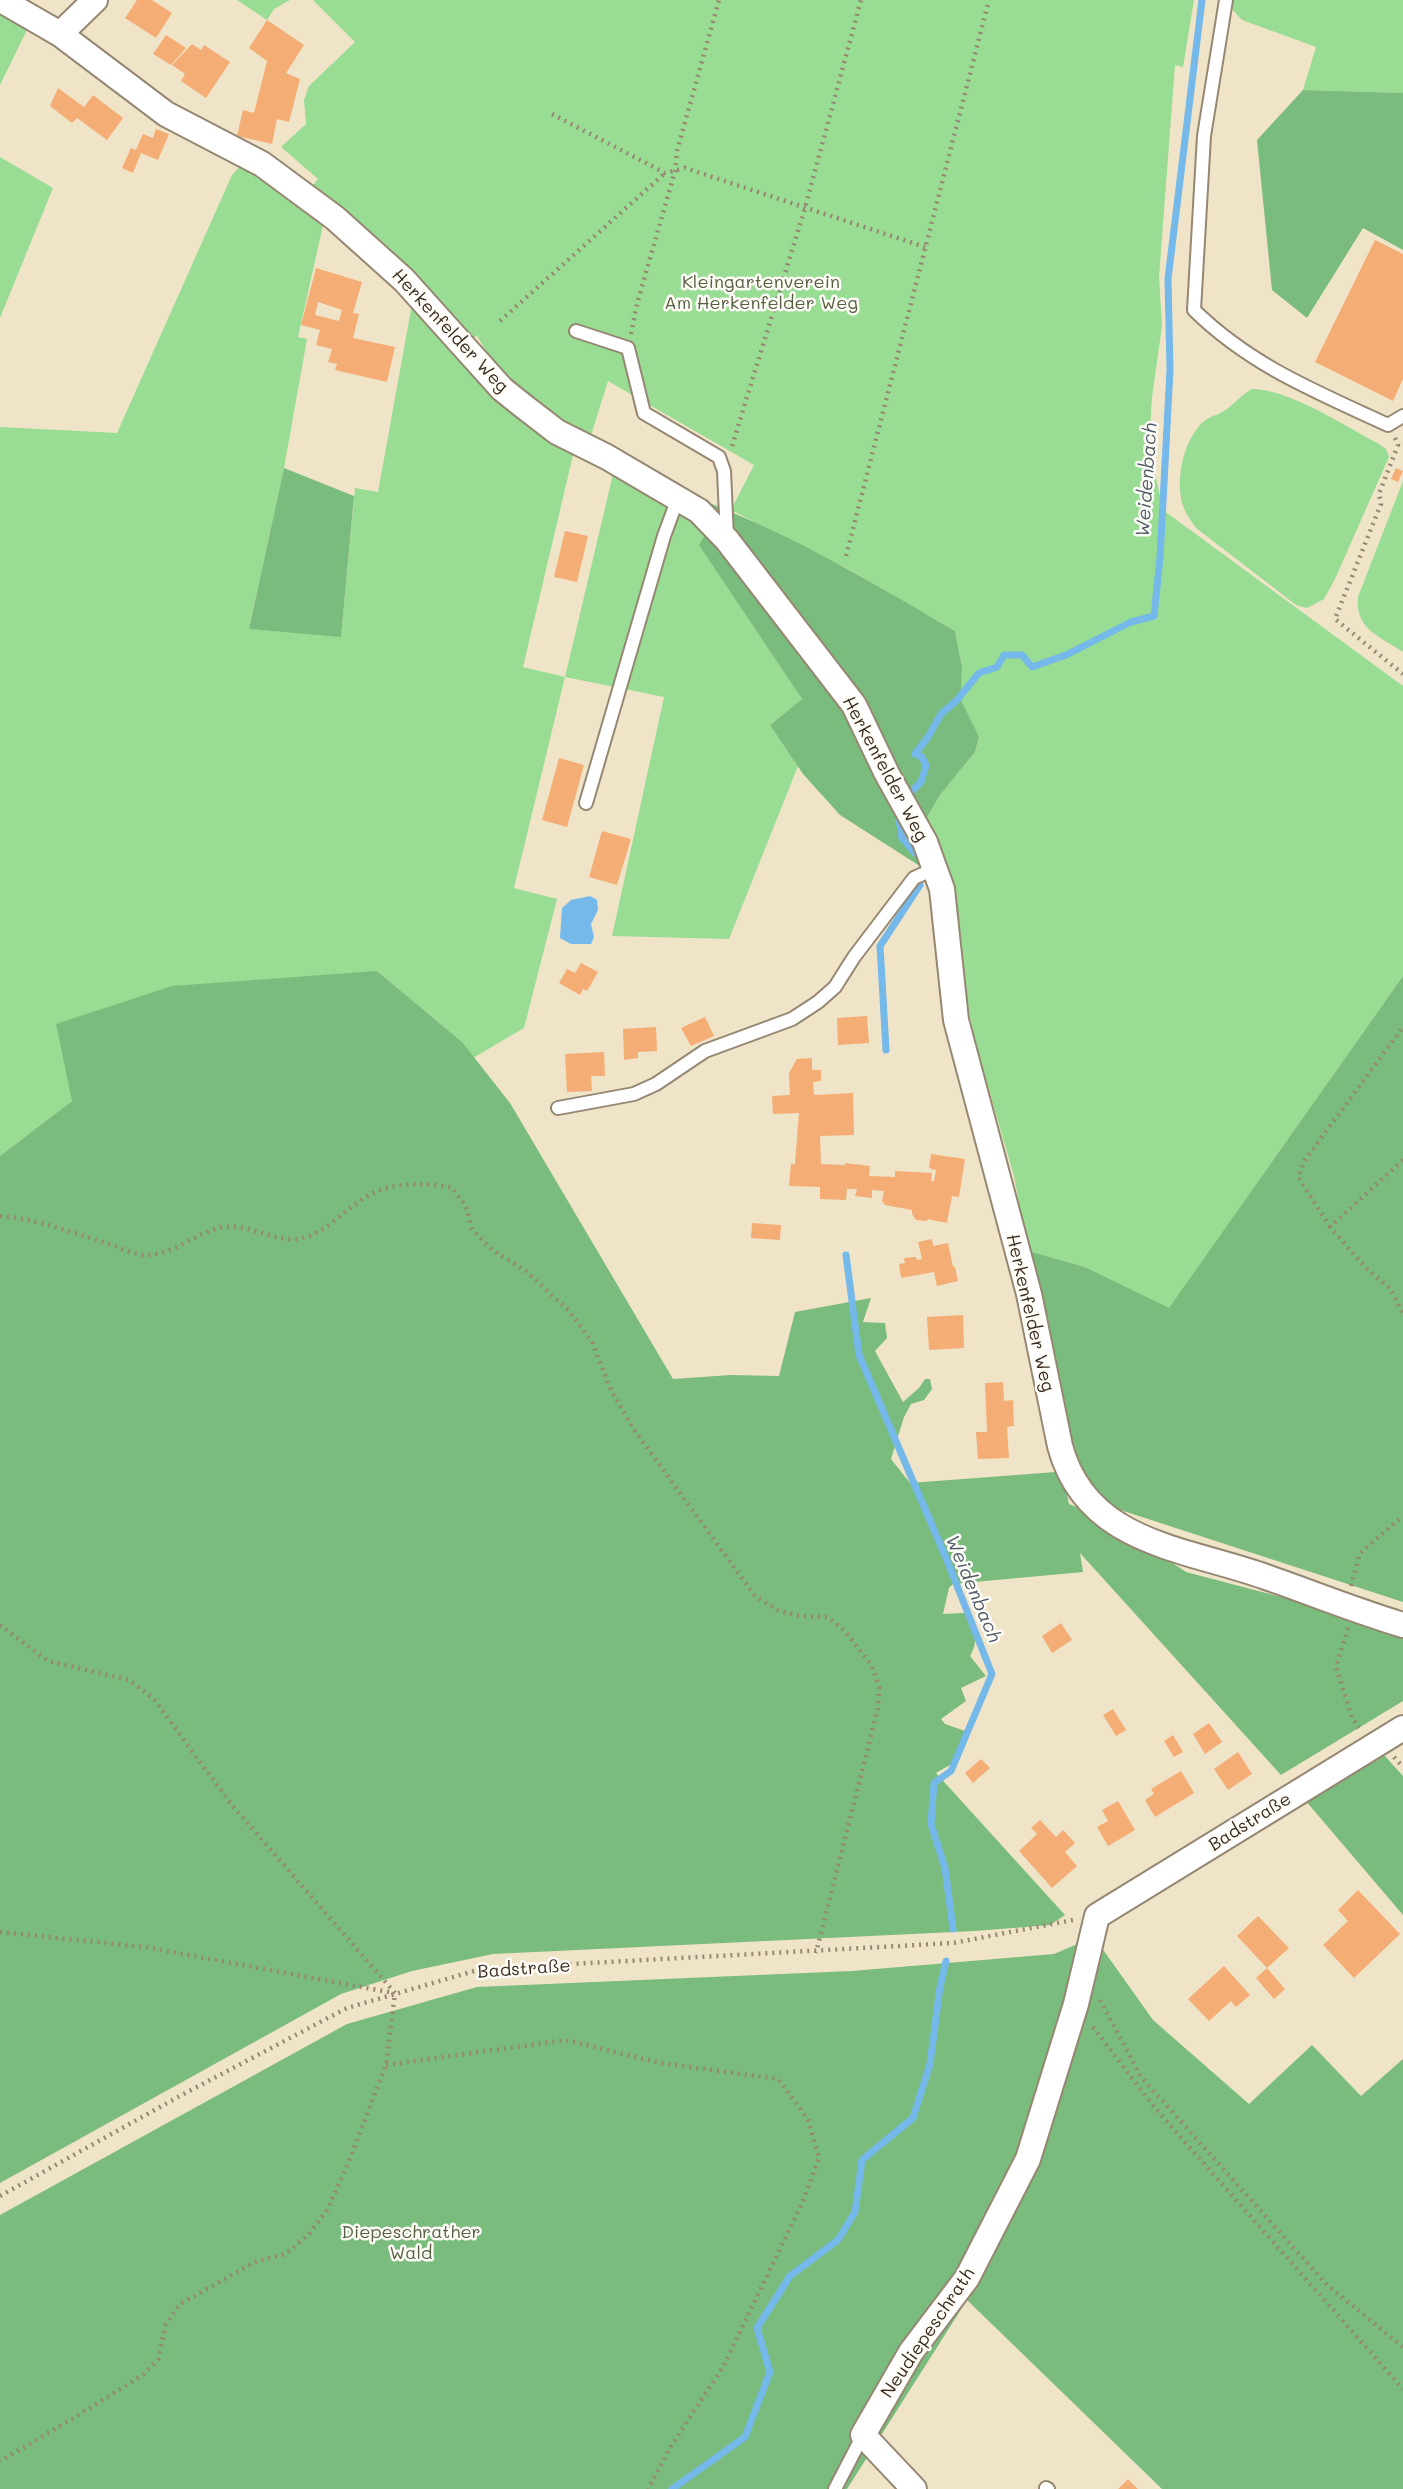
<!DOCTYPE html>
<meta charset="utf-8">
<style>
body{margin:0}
canvas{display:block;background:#f0e4c8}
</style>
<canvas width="1403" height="2489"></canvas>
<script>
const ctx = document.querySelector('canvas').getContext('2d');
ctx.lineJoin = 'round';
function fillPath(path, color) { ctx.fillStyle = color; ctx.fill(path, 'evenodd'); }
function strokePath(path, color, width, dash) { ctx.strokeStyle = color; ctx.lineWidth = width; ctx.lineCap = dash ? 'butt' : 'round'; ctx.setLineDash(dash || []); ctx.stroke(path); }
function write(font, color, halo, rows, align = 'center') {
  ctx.font = font + ' Mali,sans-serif'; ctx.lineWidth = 5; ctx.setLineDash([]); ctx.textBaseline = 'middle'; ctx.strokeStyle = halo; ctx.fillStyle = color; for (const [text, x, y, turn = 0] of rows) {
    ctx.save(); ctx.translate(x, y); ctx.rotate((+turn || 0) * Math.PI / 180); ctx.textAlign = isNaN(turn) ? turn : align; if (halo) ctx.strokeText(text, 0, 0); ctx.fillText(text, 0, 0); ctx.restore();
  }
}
fillPath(new Path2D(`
 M237 0H290L274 9 267 20Z
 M313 0H1194L1183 67 1175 65 1159 277 1162 326 1152 397 1149 445 1163 510 1403 686V976L1169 1309 1085 1267 1028 1251 1014 1176 981 1063 963 987 955 892 937 839 926 819 940 795 975 752 979 738 961 700 962 667 955 631 848 569 731 510 754 465 608 381 589 442 490 368 489 356 477 336 469 339 304 186 314 184 318 179 281 147 306 124 304 100 309 86 355 42Z
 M1223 0H1403V93L1303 90 1316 47 1242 20Z
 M0 13 27 30 0 85Z
 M0 157 53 188 0 318Z
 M242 164 324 221 298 337 307 339 284 468 249 629 341 636 355 488 378 492 412 304 574 451 523 667 565 677 614 470 708 530 700 545 802 699 770 725 798 766 729 939 612 936 664 697 565 677 514 888 557 899 524 1028 473 1058 462 1042 377 971 72 1101 0 1156V427L117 433 232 175Z
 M1252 389C1289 389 1345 426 1379 444L1386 449 1389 457 1335 579 1324 599 1307 608 1296 605 1196 528C1189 518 1183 510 1181 498 1177 474 1184 440 1203 422 1210 416 1219 415 1227 409 1237 401 1240 396 1252 389Z
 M1403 481V652C1379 636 1355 629 1358 597Z`), '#99dc93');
fillPath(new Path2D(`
 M1303 90 1403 93V250L1363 228 1307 318 1272 290 1257 140Z
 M284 468 354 496 341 637 249 629Z
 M685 494C781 528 868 580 955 631L962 667 961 700 979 737 975 752 940 795 926 819 895 772Z
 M708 530 845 705 881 778 876 782 917 840 926 870 840 815 803 774 770 725 802 699 699 545Z
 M377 971 462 1042 510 1103 673 1379 731 1375 779 1376 795 1312 871 1298 863 1322 885 1323 887 1338 875 1351 903 1402 919 1388 925 1379H930L932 1389 924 1400 911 1404 904 1417 891 1459 910 1483 1056 1472 1066 1490 1069 1504 1079 1508 1121 1536 1159 1554 1186 1572 1403 1629V1701L1281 1775 1080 1553 1083 1572 953 1584 949 1588 943 1614 964 1613C974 1628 980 1639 970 1656L986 1676 961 1688 966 1701 941 1719 945 1724 968 1732 960 1759 936 1773 1065 1915 1050 1925 975 1931 493 1954 412 1971 341 1994 0 2183V1156L72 1101 56 1024 172 986Z
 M1403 976V1602L1102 1504 1079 1476 1032 1252 1085 1267 1169 1308Z
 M1383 1754 1403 1776V1915L1305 1800Z
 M1094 1937 1153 2020 1249 2104 1312 2045 1361 2096 1403 2059V2489H1162L967 2300 847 2489H0V2215L347 2024 477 1987 852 1971 1054 1954Z`), '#7abc7d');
fillPath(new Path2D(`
 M590 896 597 900 598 910 591 924 594 937 591 944H571L560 938 562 908 571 900Z`), '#75b8ea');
strokePath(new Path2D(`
 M911 792 921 782 926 766 922 757 915 754 928 737 941 714 957 700 979 673 997 667 1004 655H1022L1032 667 1066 655 1131 622 1154 616 1160 558 1170 370 1168 279 1202 0
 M899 820 902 838 915 853
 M886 1050 880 946 920 885
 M846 1255 859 1355 946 1558 992 1674 951 1771 934 1783 931 1824 945 1868 953 1929
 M672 2489 745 2437 770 2372 757 2328 790 2276 838 2240 855 2212 862 2160 913 2118 930 2064 940 1987 946 1961`), '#75b8ea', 7);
fillPath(new Path2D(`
 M137 0H152L172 13 156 38 125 18Z
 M267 20 304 45 286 73 300 79 289 122 277 119 272 144 237 136 243 110 254 113 267 61 249 48Z
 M166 35 186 48 171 65 153 54Z
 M192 44 201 50 204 45 230 62 206 98 181 81 185 74 172 65Z
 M58 88 84 107 93 95 123 118 107 140 77 118 72 123 50 106Z
 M156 129 169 134 158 160 141 153 133 173 122 168 131 148 136 150 143 134 153 138Z
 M1375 240 1403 254V379L1393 401 1315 362Z
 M316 268 362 282 353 313 359 314 353 338 395 347 387 382 335 370 337 364 328 362 332 349 316 345 320 330 301 325ZM318 302 342 310 339 321 315 315Z
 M1396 468 1403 471 1398 482 1391 479Z
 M565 531 588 536 577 582 554 577Z
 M559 758 584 765 567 827 542 820Z
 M602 831 631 839 617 885 589 877Z
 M581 963 598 972 587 991 583 989 580 995 559 983 567 969 575 973Z
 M867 1016 869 1043 838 1045 837 1018Z
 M705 1017 714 1036 691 1046 681 1028Z
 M656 1027 657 1051 638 1052V1058L624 1060 623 1029Z
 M604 1052 605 1076H591L592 1091 567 1092 565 1054Z
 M812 1058V1070H821V1081L813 1082 814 1095 853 1093 854 1135 820 1136 821 1164 845 1165V1163L870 1166 869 1176 895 1177V1171L932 1173 931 1181H934L936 1170 929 1168 931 1154 965 1159 959 1197 952 1196 947 1223 927 1219V1221L916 1220 912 1214V1210L885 1205 882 1201 884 1191 872 1190V1198L855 1196 857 1189H847L846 1200 820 1199V1187L789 1186 791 1164H795L799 1113 773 1114 772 1096 790 1095 789 1073 797 1059Z
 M752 1223 781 1225 780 1240 751 1238Z
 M932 1239 933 1246 948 1243 953 1267H955L958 1281 937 1286 934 1272 901 1278 899 1264 905 1263 904 1258 916 1257 917 1260 922 1259 918 1242Z
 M963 1315 964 1348 929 1350 927 1317Z
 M1003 1382 1004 1401 1013 1400 1014 1426 1007 1427 1009 1458 978 1459 976 1432H987L985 1383Z
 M1061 1623 1072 1640 1052 1653 1042 1636Z
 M1113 1709 1126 1730 1116 1736 1103 1715Z
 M1209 1723 1222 1742 1205 1754 1193 1734Z
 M1173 1735 1183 1752 1174 1757 1164 1741Z
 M1238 1752 1252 1774 1228 1790 1214 1769Z
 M981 1759 990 1768 973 1783 965 1773Z
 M1181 1771 1194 1793 1155 1817 1145 1800 1154 1794 1151 1789Z
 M1118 1801 1135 1830 1108 1846 1097 1827 1108 1821 1102 1810Z
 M1040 1820 1056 1837 1063 1830 1075 1843 1065 1852 1077 1866 1052 1888 1019 1851 1037 1834 1031 1828Z
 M1358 1890 1400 1934 1354 1978 1323 1945 1348 1921 1338 1910Z
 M1258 1916 1289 1948 1267 1968 1285 1989 1274 1999 1256 1978 1267 1968 1237 1936Z
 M1224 1966 1250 1995 1236 2007 1231 2001 1209 2021 1188 1999Z
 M1128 2479 1138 2489H1118Z`), '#f4ad75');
const service = new Path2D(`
 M1226 0 1204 136 1194 310C1251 366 1317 392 1388 425L1403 416
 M576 331 628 348 644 413 719 457 724 471 727 538
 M586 803 664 536 678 498
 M558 1108 634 1094 656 1084 705 1051 792 1019 818 1002 835 987 854 957 914 878 936 868
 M1046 2488 1048 2489
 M835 2489 863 2435`);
const minor = new Path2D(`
 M1 0 60 34 166 114 262 164 335 218 404 280 502 389 522 405 557 432 607 457 699 511 727 540 854 705 887 774 925 842 942 889 956 1020 1029 1294 1060 1446C1086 1544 1185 1548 1266 1577 1312 1593 1356 1611 1403 1625
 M60 34 95 0
 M914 2489 863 2435 911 2352 967 2278 1028 2159 1076 2004 1097 1916 1403 1728`);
strokePath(service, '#968773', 16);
strokePath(minor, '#968773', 28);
strokePath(new Path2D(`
 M552 114 665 173 685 168 925 247
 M500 321 665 173
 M631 334 637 304 675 171 677 151 719 0
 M1395 438 1398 445 1379 494 1381 504 1335 619 1403 674
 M732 446 805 208 861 0
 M846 556 989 0
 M1403 1160 1330 1227 1366 1268 1390 1288 1403 1314
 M0 1216C35 1219 69 1231 103 1242 115 1246 130 1253 143 1255 171 1257 196 1232 223 1227 248 1223 272 1241 296 1239 322 1237 343 1211 364 1198 391 1181 421 1183 451 1187L466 1206 472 1229 492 1250 526 1271 570 1312 592 1342 611 1390 634 1430 755 1596 779 1611 800 1616 827 1617 845 1631 872 1666 879 1688 878 1708 816 1953
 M1330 1227 1298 1177 1305 1160 1403 1027
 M1351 1586 1360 1553 1403 1516
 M0 1625 48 1661 129 1680 153 1698 231 1804 395 1993 386 2065 347 2166 327 2210 309 2234 286 2254 257 2261 180 2304 166 2324 158 2359 144 2374 77 2416 0 2461
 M1348 1628 1336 1667 1352 1718 1359 1728
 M1394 1757 1403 1767
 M0 1932 145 1947 394 1993
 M1100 2000 1141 2077 1327 2285 1403 2347
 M1093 2027 1154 2107 1403 2389
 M386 2065 566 2040 660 2063 778 2079 808 2119 819 2158 803 2201 723 2367 671 2446 648 2489
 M0 2196 178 2097 347 2008 481 1969 953 1943 1073 1920`), '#968773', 4.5, [2, 5]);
strokePath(service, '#fff', 12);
strokePath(minor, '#fff', 24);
write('18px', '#575f41', '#fdfcf7', [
 ["Kleingartenverein",761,282],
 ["Am Herkenfelder Weg",761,303],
 ["Diepeschrather",411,2232],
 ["Wald",411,2253]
]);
write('18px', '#3b2a1e', '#fdfcf7', [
 ["Herkenfelder Weg",450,331,47],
 ["Herkenfelder Weg",885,769,62],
 ["Herkenfelder Weg",1030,1313,77],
 ["Badstraße",1250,1822,-32],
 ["Badstraße",524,1969,-4],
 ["Neudiepeschrath",928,2333,-56]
]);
write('italic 19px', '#4f5c65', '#fdfcf7', [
 ["Weidenbach",1147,480,-86],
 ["Weidenbach",973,1589,67]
]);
</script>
